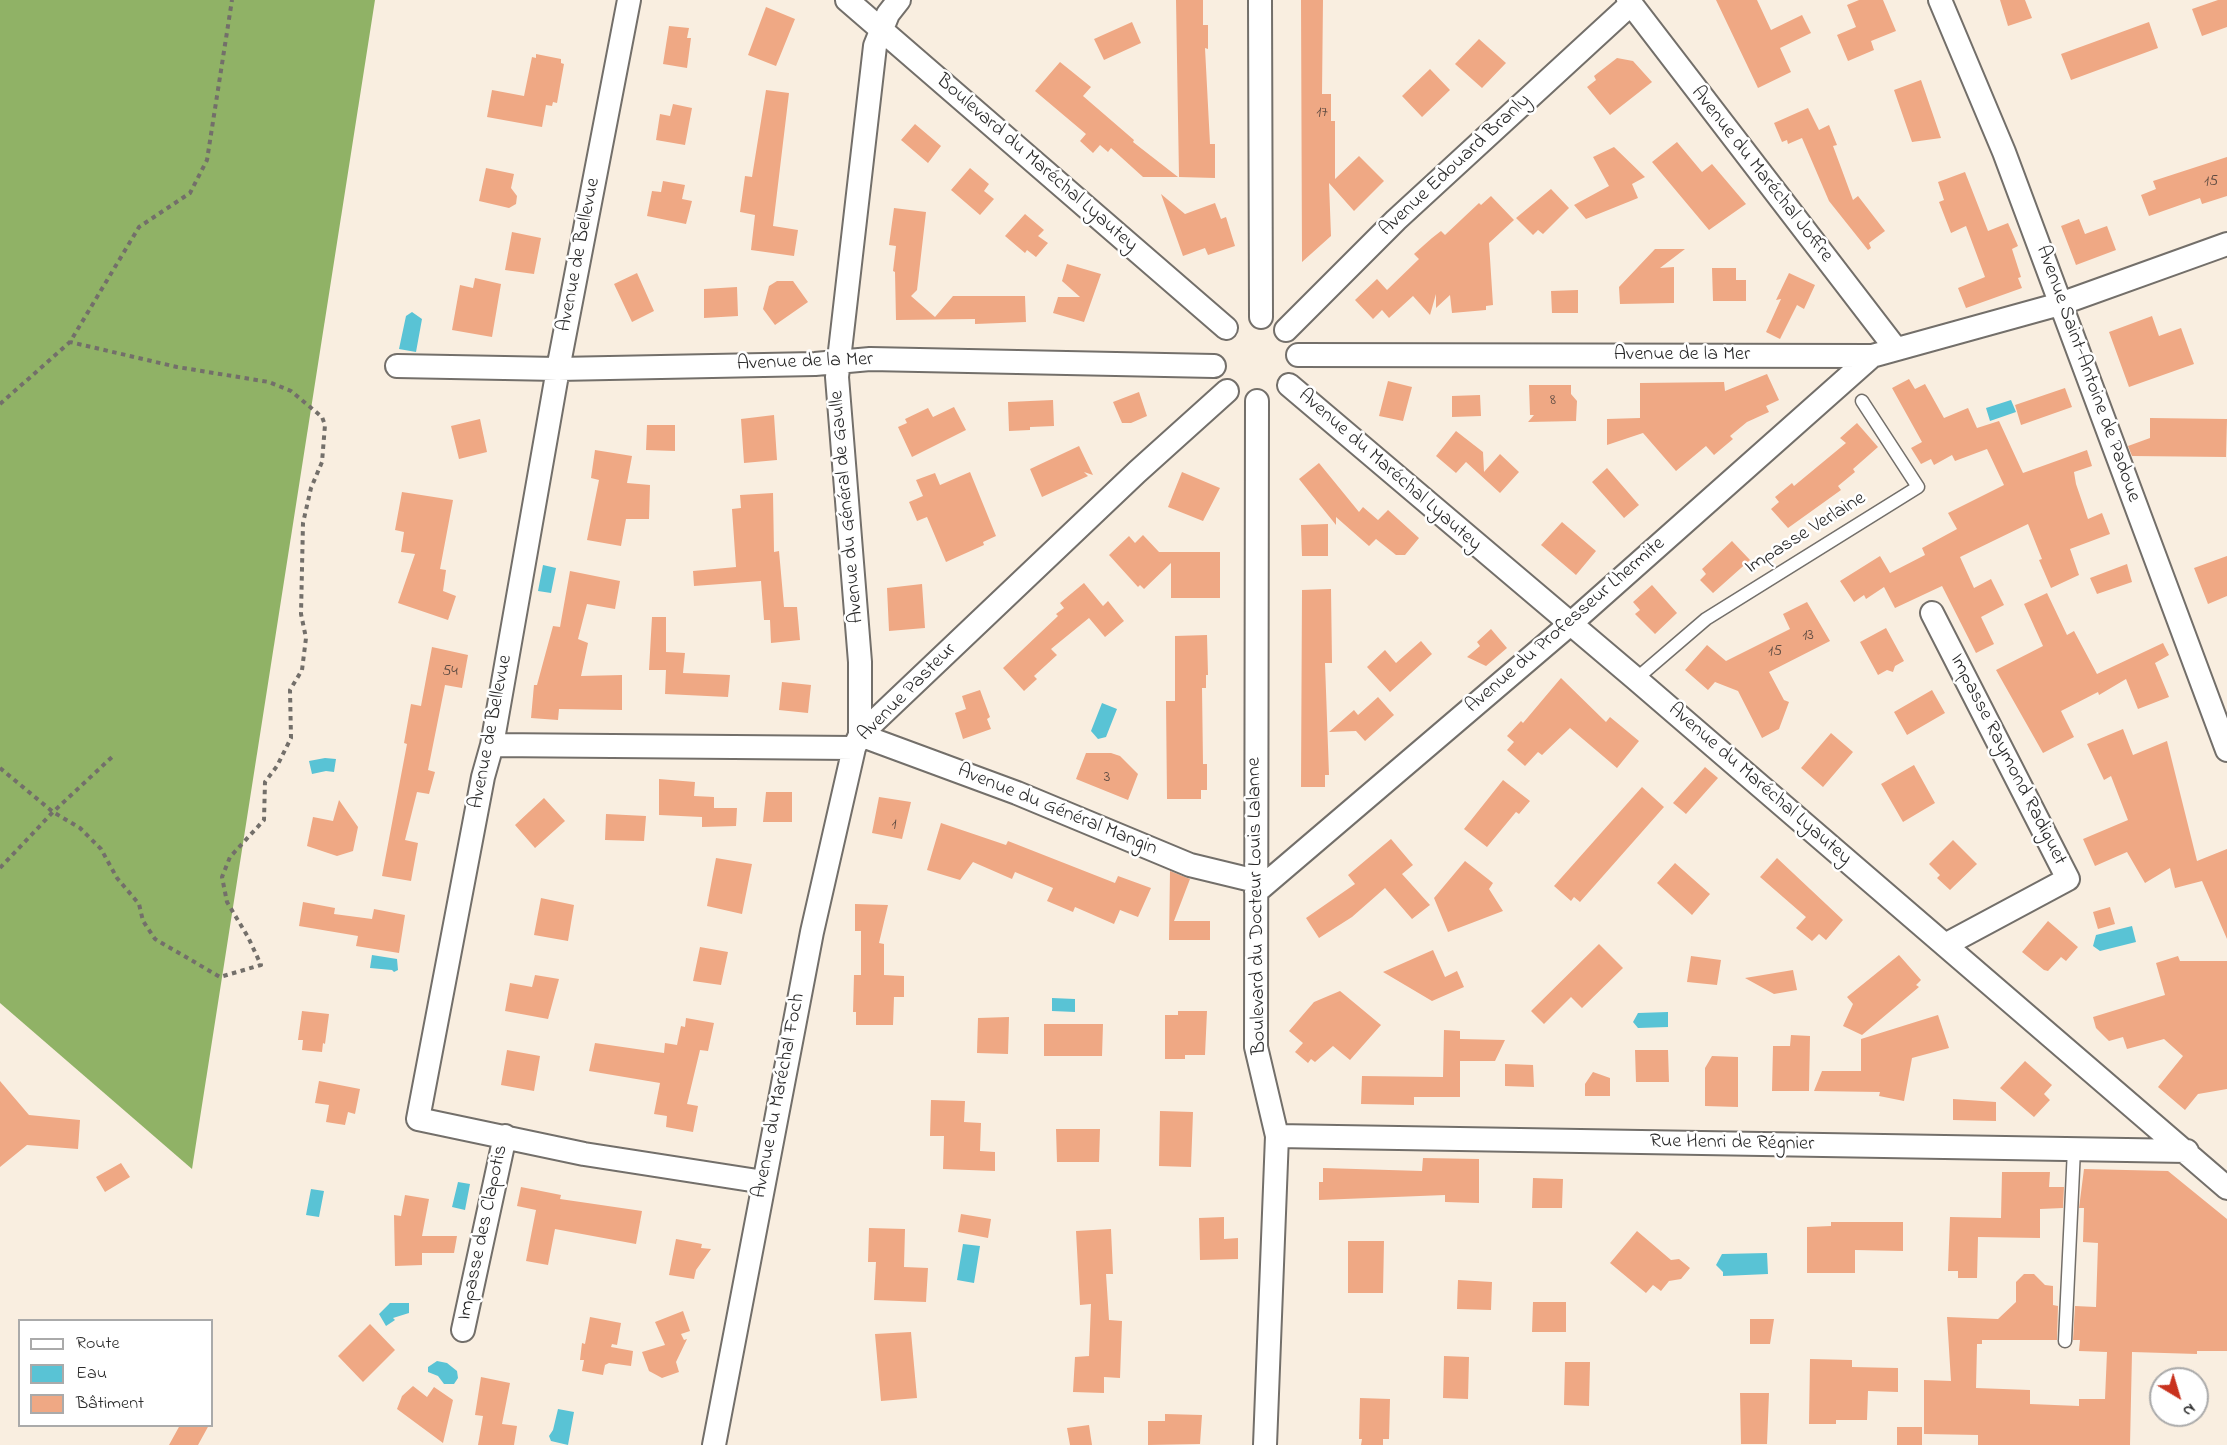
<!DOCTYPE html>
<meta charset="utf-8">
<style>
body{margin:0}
#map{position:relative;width:2227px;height:1445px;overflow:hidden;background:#f9eee0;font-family:"Indie Flower",sans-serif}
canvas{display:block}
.legend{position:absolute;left:18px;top:1319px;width:195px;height:108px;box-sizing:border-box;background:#fff;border:2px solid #aaa;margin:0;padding:8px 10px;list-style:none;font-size:18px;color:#2b2b2b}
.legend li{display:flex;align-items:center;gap:12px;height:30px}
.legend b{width:30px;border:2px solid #aaa}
.north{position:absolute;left:2149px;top:1367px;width:60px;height:60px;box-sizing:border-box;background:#fff;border:2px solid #aaa;border-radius:50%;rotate:142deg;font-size:16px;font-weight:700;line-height:24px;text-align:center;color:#2b2b2b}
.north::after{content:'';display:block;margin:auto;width:21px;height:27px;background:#c8321e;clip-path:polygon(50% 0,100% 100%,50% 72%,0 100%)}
</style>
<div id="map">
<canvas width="2227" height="1445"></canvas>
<ul class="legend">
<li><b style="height:8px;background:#fff"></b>Route</li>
<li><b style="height:16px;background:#59c3d5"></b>Eau</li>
<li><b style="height:16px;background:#efa884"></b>Bâtiment</li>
</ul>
<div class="north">N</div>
</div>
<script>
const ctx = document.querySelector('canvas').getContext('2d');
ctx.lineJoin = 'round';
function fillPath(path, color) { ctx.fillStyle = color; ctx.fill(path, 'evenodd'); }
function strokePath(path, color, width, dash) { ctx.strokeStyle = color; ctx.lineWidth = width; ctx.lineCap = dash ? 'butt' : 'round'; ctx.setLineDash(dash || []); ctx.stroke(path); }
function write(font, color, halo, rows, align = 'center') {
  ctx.font = font + ' "Indie Flower",sans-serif'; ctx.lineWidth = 5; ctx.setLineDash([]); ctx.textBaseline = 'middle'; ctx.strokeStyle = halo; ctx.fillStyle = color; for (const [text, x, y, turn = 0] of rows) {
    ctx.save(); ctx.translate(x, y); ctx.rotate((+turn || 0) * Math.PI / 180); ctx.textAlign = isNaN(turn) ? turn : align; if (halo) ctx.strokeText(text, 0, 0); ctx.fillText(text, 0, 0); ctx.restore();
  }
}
fillPath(new Path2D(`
 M0 0H375L192 1169 0 1003Z`), '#90b266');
fillPath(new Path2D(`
 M412 312 422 319 416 352 399 349 406 316Z
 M2011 400 2016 412 1990 421 1986 408Z
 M543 565 556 568 551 593 538 591Z
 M1102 703 1117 709 1106 737 1098 739 1091 731Z
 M325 758 336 759 334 772 326 771 312 774 309 761Z
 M2132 926 2136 942 2100 951 2093 946 2096 935Z
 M372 955 397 959 398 970 394 972 392 970 370 968Z
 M1052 998 1075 999V1012L1052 1011Z
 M1668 1012V1027L1638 1028 1633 1022 1638 1013Z
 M458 1182 470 1184 465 1210 452 1207Z
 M311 1189 324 1191 319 1217 306 1215Z
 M963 1244 980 1246 974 1283 957 1280Z
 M1767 1253 1768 1274 1723 1276V1272L1716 1265 1722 1254Z
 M390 1303H409V1313L393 1318 395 1320 386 1326 379 1314Z
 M437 1361 447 1363 457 1371 458 1378 454 1384H444L438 1376 428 1372V1367Z
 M558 1409 574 1412 568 1445 551 1441 549 1436 553 1430Z`), '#59c3d5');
fillPath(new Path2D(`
 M1176 0H1203V25H1208V49L1205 48 1210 144H1215V178L1179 177Z
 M1301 0H1323L1322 94H1331V121H1335V179L1359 156 1384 181 1354 211 1329 183 1331 236 1302 262Z
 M1716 0H1757L1771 30 1802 15 1811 33 1780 48 1791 72 1758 88Z
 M1859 0H1883L1896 31 1871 41 1874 50 1848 61 1837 35 1856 27 1847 5Z
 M2000 0H2025L2032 18 2008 26Z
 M2218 0H2227V27L2202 36 2192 9Z
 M766 7 795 19 776 66 748 55Z
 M1132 22 1141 43 1104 60 1094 39Z
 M2149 22 2158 48 2071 80 2061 54Z
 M669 26 689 28 687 38H691L687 68 663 64Z
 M1479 39 1506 63 1482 88 1455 64Z
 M536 54 561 59V63L564 64 557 103 553 102 552 106 546 105 542 127 487 117 492 90 524 96 532 57 536 58Z
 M1617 58 1633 61 1652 82 1610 115 1587 87 1596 80 1594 76Z
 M1060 62 1091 87 1083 96 1134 140 1133 142 1178 177H1143L1111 148 1108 152 1100 145 1093 153 1080 141 1086 134 1035 91Z
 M1430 69 1450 90 1422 117 1402 96Z
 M1921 80 1941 138 1912 142 1894 90Z
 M766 90 789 93 773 226 798 230 794 256 751 250 755 215 740 212 745 176 752 177Z
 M673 104 692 108 685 145 656 140 660 114 670 116Z
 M1808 108 1819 130 1829 125 1837 145 1833 146 1853 200 1858 196 1885 231 1869 243 1871 248 1868 250 1829 201 1802 138 1788 144 1787 140 1782 142 1774 123Z
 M915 124 941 146 928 163 901 140Z
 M1677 142 1702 172 1712 164 1746 204 1709 230 1652 162Z
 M1614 147 1645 177 1632 184 1638 198 1586 219 1574 205 1609 186 1593 157Z
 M2227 157V196L2202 204 2200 198 2149 216 2141 195 2156 189 2153 181Z
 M486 168 514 174 511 188 517 196 516 204 509 208 479 201Z
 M970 168 989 184 984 191 994 199 980 215 951 190Z
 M1965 172 1988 231 2008 223 2018 246 2012 249 2021 277 2018 278 2022 288 1966 308 1958 288 1985 277 1966 226 1951 233 1939 202 1944 200 1938 182Z
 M663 181 685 185 682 199 692 201 686 224 647 216 652 191 661 192Z
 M1551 189 1569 208 1543 234 1538 230 1533 235 1516 218Z
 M1161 194 1185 214 1215 203 1221 219 1226 217 1235 246 1208 255 1205 248 1183 256Z
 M1491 196 1514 220 1489 243 1493 305 1486 306V310L1452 313 1450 295 1436 308V294L1430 315 1413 296 1389 318 1382 310 1373 319 1355 300 1377 279 1387 290 1419 259 1414 254 1432 238 1441 231 1445 235 1479 203 1481 205Z
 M894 208 926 212 917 290 911 296 935 317 953 296H1025L1026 322 975 324V319L896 320 895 272 893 271 896 246 889 245Z
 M1025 214 1044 230 1038 236 1048 243 1036 257 1027 250 1025 253 1005 236Z
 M2079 219 2085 234 2107 226 2116 250 2076 265 2061 226Z
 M512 232 541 238 534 274 505 270Z
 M1655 249H1685L1660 268 1674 267V303L1620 304 1619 287Z
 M1067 264 1101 274 1084 322 1053 313 1058 297H1080L1062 281Z
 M1712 268H1736V280H1746V301H1713Z
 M637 273 654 311 632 322 614 284Z
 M1789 273 1815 285 1804 309 1797 305 1780 339 1766 332 1781 299 1776 300Z
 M475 278 501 284 492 337 452 330 460 285 473 288Z
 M777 281H793L808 302 775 325 763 309 769 286Z
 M737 287 738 316 704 318V289Z
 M1578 290V313H1552L1551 291Z
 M2152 316 2159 336 2181 328 2194 364 2129 387 2109 332Z
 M1767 374 1779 400 1766 406 1769 412 1747 422 1730 436 1733 439 1714 455 1706 446 1676 471 1643 433 1607 445V419L1640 418V383L1724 382 1725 391Z
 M1909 379 1915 389 1925 384 1944 418 1968 408 1977 428 1999 421 2023 473 2087 450 2092 466 2074 472 2076 484 2088 519 2102 513 2110 534 2070 549 2079 575 2051 588 2039 560 2042 559 2028 524 1960 557 1974 588 1991 579 2004 605 1981 617 1994 644 1976 653 1942 586 1895 608 1884 587 1866 599 1864 595 1854 602 1840 581 1880 556 1890 573 1925 555 1922 548 1957 529 1948 513 2004 485 1987 449 1955 461 1952 455 1934 465 1931 459 1921 464 1911 448 1922 442 1892 388Z
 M1388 381 1412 387 1403 421 1379 416Z
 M1529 385H1571V394L1577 401 1576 421 1528 422 1534 415H1530Z
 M2065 388 2072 407 2021 425 2015 405Z
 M1139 392 1147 416 1131 423H1122L1113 402Z
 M1480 395 1481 416 1452 417V396Z
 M1053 400 1054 426 1030 427V430L1009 431 1008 402Z
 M954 407 966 430 912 457 898 427 907 423 905 419 928 408 933 417Z
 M774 415 777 460 744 463 741 419Z
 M2150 418 2227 419 2226 457 2132 456 2128 446 2150 438Z
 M480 419 487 452 459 459 451 426Z
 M1857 423 1878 447 1853 469 1855 472 1838 486 1841 490 1788 528 1771 509 1779 502 1775 497 1792 483 1794 486 1846 443 1840 438Z
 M647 425H675V451L646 450Z
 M1456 431 1483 452 1484 472 1500 454 1519 472 1500 493 1466 462 1456 473 1436 456Z
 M1079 446 1093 475 1084 472 1088 476 1042 497 1030 469Z
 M595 450 632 456 627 483 650 485 649 519H626L621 546 587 540 599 480 591 478Z
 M1319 463 1359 512 1363 507 1378 520 1388 510 1419 538 1405 555H1396L1376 539 1369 546 1336 517V525L1299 479Z
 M1607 468 1639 505 1624 518 1592 482Z
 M970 472 996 536 983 542 984 545 946 562 927 517 917 521 909 502 923 496 916 480 935 473 940 485Z
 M1182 472 1220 488 1203 521 1168 507Z
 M402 492 453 500 440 569 446 570 443 591 456 596 448 620 398 603 415 554 401 552 404 532 395 530Z
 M773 493 774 552 779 551 784 607H797L800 640 771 643 770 620H764L761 581 694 586 693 571 736 567 732 509 741 508 740 495Z
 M1562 522 1596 551 1576 575 1541 545Z
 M1328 524V556H1302L1301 525Z
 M1143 535 1159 552H1220V598H1171V563L1144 589 1140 585 1138 587 1109 555 1129 536 1135 543Z
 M1732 541 1750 560 1713 593 1700 580 1706 574 1702 569Z
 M2227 556V596L2208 604 2194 568Z
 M2127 564 2132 582 2097 594 2090 578Z
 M570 571 620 581 615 609 587 604 578 639 588 643 581 676 622 675V710L559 709 558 720 531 718 534 685H537L553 626 560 627Z
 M1084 583 1103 606 1108 601 1124 621 1105 637 1089 618 1051 649 1057 655 1034 676 1037 679 1024 691 1003 668 1058 616 1056 614 1064 608 1060 603Z
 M922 584 925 628 889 631 887 588Z
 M1652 585 1677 613 1655 634 1635 614 1640 610 1633 602Z
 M1331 589 1332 663H1325L1329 775H1325V787H1301L1302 590Z
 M2047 593 2067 635 2074 631 2097 674 2163 643 2169 655 2155 663 2169 697 2138 709 2126 679 2099 695 2098 692 2061 711 2074 737 2043 753 1996 670 2043 646 2024 604Z
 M1807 602 1830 641 1769 672 1784 700 1789 702 1779 729 1762 738 1738 691 1715 682 1708 690 1685 670 1707 645 1726 661 1790 629 1783 614Z
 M652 617H666V652L685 653 683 673 730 675 728 697 665 694 666 670H649Z
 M1886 628 1904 661 1895 666 1893 672 1887 670 1878 675 1860 642Z
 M1491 629 1507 648 1486 666 1467 657 1480 646 1477 642Z
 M1207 635 1208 675H1206V688H1202L1203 764H1207V790H1201V799H1167L1166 701H1175V636Z
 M1421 641 1432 654 1390 692 1367 667 1385 650 1396 663Z
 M432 647 468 655 462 688 445 685 428 770 435 772 429 794 417 792 405 840 418 843 411 881 382 876 407 744 404 743 411 704 421 706Z
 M1561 678 1606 722 1610 717 1639 741 1617 768 1570 728 1542 755 1538 752 1525 766 1507 750 1514 742 1507 736 1521 721 1523 723Z
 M782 682 811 685 808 713 779 710Z
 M980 690 990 717 987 719 991 729 963 739 955 713 966 709 962 696Z
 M1932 690 1945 713 1907 735 1894 712Z
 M1378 697 1394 715 1365 741 1356 731 1329 732 1354 710 1358 715Z
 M2123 729 2133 755 2167 741 2197 861 2227 849V939L2202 881 2175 888 2170 868 2145 883 2127 852 2095 866 2083 839 2128 820 2111 776 2104 780 2087 744Z
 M1831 733 1853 752 1823 787 1801 768Z
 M1086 753H1111L1120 756 1138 774 1128 800 1076 779Z
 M1914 765 1935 803 1903 822 1881 784Z
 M1705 767 1718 778 1686 814 1673 803Z
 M659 779 695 782 694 796 714 797V808H737L736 826 702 827V817L659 815Z
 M1503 780 1530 801 1519 814 1516 812 1487 847 1464 829Z
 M1642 787 1664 807 1580 902 1574 897 1571 901 1554 886Z
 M766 792H792V822H763Z
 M879 797 911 802 902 839 872 833Z
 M544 798 565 821 535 848 515 825Z
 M339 800 358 827 353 851 337 856 307 846 313 817 333 821Z
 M606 814 646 816 644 841 605 840Z
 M941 823 1006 845 1008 841 1115 883 1118 876 1151 888 1138 917 1120 910 1114 924 1075 907 1073 912 1047 901 1053 888 1015 872 1012 879 973 862 960 880 927 870Z
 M1391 839 1413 865 1402 874 1430 905 1412 919 1385 888 1352 917 1319 938 1306 918 1355 884 1348 875Z
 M1953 840 1977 864 1950 890 1937 878 1940 875 1929 864Z
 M716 858 752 864 742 914 707 906Z
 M1777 858 1843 920 1826 940 1819 934 1812 941 1796 928 1806 917 1760 877Z
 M1465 861 1493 883 1489 889 1503 911 1448 932 1434 898Z
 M1675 863 1710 894 1692 915 1657 883Z
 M1170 871 1190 879 1174 921H1210V940H1169Z
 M541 898 574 905 568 941 534 935Z
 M303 902 335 908 334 914 372 919 374 909 405 915 399 953 356 946 358 936 299 926Z
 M855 904 888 905 879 943 884 944V975L904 976V997H894L893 1025H856V1012H853L854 975H861V931H855Z
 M2110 907 2115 924 2098 929 2093 912Z
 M2048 921 2078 947 2066 961 2061 957 2048 971 2044 970 2022 952Z
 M1599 944 1623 968 1582 1008 1571 997 1544 1024 1531 1011Z
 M700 947 728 952 721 985 693 981Z
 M1433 950 1445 977 1457 971 1464 987 1432 1001 1383 972Z
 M1899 955 1921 980 1916 985 1919 987 1862 1035 1843 1026 1853 1004 1847 997Z
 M1691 956 1721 960 1717 985 1687 982Z
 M2178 956 2180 961H2227V1089L2198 1094 2185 1110 2158 1087 2183 1056 2164 1039 2127 1049 2123 1037 2109 1041 2096 1028 2093 1017 2165 995 2156 963Z
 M1793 970 1797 990 1774 994 1745 978Z
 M535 975 559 979 548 1019 505 1011 510 983 532 987Z
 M1340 991 1381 1025 1350 1060 1333 1046 1315 1062 1311 1059 1308 1063 1295 1052 1303 1043 1289 1031 1314 1002Z
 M302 1011 329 1014 325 1044 323 1043 322 1052 302 1050 303 1040H298Z
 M1178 1011H1207L1205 1055H1185V1059H1165V1015H1178Z
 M1938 1015 1949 1048 1912 1058 1904 1101 1879 1096 1880 1092 1814 1091 1822 1071H1861V1039Z
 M1009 1017 1008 1054 977 1053 978 1018Z
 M686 1018 714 1023 708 1051 700 1050 687 1104 698 1106 693 1132 666 1127 667 1116 654 1114 660 1083 589 1071 595 1043 664 1053 665 1043 677 1045 681 1026 685 1027Z
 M1044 1024H1103L1102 1056H1044Z
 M1444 1030 1460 1031V1039L1505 1040 1495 1061H1460V1097H1414V1105L1361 1104 1362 1076 1443 1077Z
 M1791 1035 1810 1036 1809 1091H1772L1773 1046H1790Z
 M507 1050 540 1056 534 1091 501 1085Z
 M1635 1050H1668L1669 1082H1636Z
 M1712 1056 1738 1057V1107L1705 1106V1068Z
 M2025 1061 2052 1085 2044 1094 2050 1100 2034 1117 2000 1088Z
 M1505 1064 1533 1065 1534 1087 1505 1086Z
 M1593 1072 1610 1078V1096H1585V1084Z
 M0 1081 29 1115 80 1120 78 1149 27 1145 0 1167Z
 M319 1081 360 1089 355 1114 348 1112 345 1125 326 1122 329 1105 315 1103Z
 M1953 1099 1996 1102V1121L1953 1120Z
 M931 1100 965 1101 964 1122 981 1123 980 1151 995 1152V1171L943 1169 944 1136H930Z
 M1160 1111 1193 1112 1191 1167 1159 1166Z
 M1056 1129H1100L1099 1162H1057Z
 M1423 1158 1479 1159V1203L1445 1202V1195L1319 1200V1182H1323V1168L1422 1171Z
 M121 1163 130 1177 105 1192 96 1177Z
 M2084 1169 2168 1171 2227 1219V1351H2197V1354L2132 1352 2130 1445H1978V1435L1924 1434V1380L1951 1381 1947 1317 1998 1319 2016 1302V1282L2024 1274H2034L2045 1285 2053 1286V1305L2058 1306 2057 1340H1982V1344H1977L1976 1388 2030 1390V1404L2079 1406V1399H2105L2107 1352 2079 1351 2080 1340H2073L2075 1306 2096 1307 2098 1243 2083 1242 2084 1208H2079Z
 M2002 1172H2050L2049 1187H2064L2063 1208 2040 1209V1238L1978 1237 1977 1278H1958V1271H1948L1950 1217 2001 1218Z
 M1533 1178 1563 1179 1562 1208H1532Z
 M521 1187 561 1195 560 1199 642 1211 636 1244 555 1229 548 1265 526 1261 536 1210 517 1206Z
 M405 1195 429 1199 422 1236H457L454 1253H422V1265L395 1266 394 1215 401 1216Z
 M961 1214 991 1219 988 1238 958 1232Z
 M1224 1217V1239L1238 1238V1259L1200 1260 1199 1218Z
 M1831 1222H1903V1251L1855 1250V1273H1807V1227L1831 1226Z
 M869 1228 905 1229 904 1267 928 1268 926 1302 874 1300 876 1262H868Z
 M1111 1229 1113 1274H1106L1109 1320 1122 1321 1120 1378 1104 1377V1393L1073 1392 1075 1357 1089 1356 1091 1304 1080 1305 1076 1231Z
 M1637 1231 1671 1260 1679 1259 1690 1268 1681 1279 1669 1281 1661 1291 1653 1285 1646 1293 1610 1263Z
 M676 1239 702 1244 701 1248 711 1249 696 1270 694 1279 669 1275Z
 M1348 1241H1384L1383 1293H1348Z
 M1458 1280 1492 1282 1491 1310 1457 1309Z
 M1533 1302H1566V1332H1532Z
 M683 1311 690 1331 681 1334 684 1340 687 1339 676 1362 679 1372 662 1378 649 1371 642 1352 665 1345 655 1322Z
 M590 1317 621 1323 617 1345 612 1344 611 1347 633 1351 631 1366 609 1363 605 1365 603 1375 582 1371 584 1360H580L582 1343 585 1344Z
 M1750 1319H1774L1770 1344H1750Z
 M370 1324 395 1350 363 1382 338 1356Z
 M911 1332 917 1398 881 1401 875 1334Z
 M1444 1356 1469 1357 1468 1399 1443 1398Z
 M1810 1359 1852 1360V1367L1898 1368V1392L1868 1391 1867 1420H1836V1424H1809Z
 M1565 1362H1590L1589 1406 1564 1405Z
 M481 1377 510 1383 502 1424 517 1426 514 1445H478L483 1416 475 1415Z
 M413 1386 427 1397 434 1387 453 1400 443 1443 397 1409 402 1396Z
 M1740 1393H1769L1767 1444H1741Z
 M1360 1398 1390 1399 1389 1439H1383V1445H1361L1362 1439H1359Z
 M1165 1414 1202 1415 1200 1444 1148 1445V1421H1165Z
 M180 1425H209L198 1445H169Z
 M1089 1425 1092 1445H1070L1067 1428Z
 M1897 1427H1922V1445H1897Z`), '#efa884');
const service = new Path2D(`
 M1636 679 1706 619 1918 487 1862 401
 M2065 1341 2074 1149`);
const minor = new Path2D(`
 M629 0 558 369 492 745 483 777 418 1119 584 1154 764 1182
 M847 0 1226 328
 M899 0 888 14 875 46 837 377 860 662V735L1017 793 1190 865 1256 881
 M1260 0 1261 317
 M1628 0 1896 349
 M1940 0 2004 152 2227 750
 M1286 330 1396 220 1630 5
 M1298 355 1872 356 2060 304 2227 244
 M397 366 558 369 815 364 870 359 1214 366
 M1289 385 1636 679 2227 1188
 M1257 401 1256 1047 1277 1136 1265 1445
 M1932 613 2068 879 1945 945
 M492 745 854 748 860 735 1137 472 1227 391
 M1256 892 1569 625 1872 356
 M1277 1136 2187 1151
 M463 1330 505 1136
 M714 1445 812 932 854 748`);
strokePath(service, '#736f6a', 15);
strokePath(minor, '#736f6a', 26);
strokePath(new Path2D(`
 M0 404 70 342 139 227 190 193 207 160 232 0
 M0 768 53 812 80 828 101 849 117 878 139 904 143 921 155 939 220 977 261 965 248 937 227 902 222 877 230 857 264 820 265 782 277 766 291 738 290 690 302 670 306 638 301 614 303 523 311 488 322 462 325 425 322 417 291 391 269 382 177 367 70 342
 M0 868 53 812 112 757`), '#736f6a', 4, [4.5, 4.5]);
strokePath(service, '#fff', 12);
strokePath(minor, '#fff', 22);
write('16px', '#5c4a41', null, [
 ["17",1322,113],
 ["15",2211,182],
 ["8",1553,401],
 ["13",1808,636],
 ["15",1775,652],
 ["54",450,672],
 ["3",1107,778],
 ["1",894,825]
]);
write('20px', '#2b2b2b', '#fff', [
 ["Boulevard du Maréchal Lyautey",1036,164,41],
 ["Avenue Edouard Branly",1456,166,-43],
 ["Avenue du Maréchal Joffre",1761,175,52],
 ["Avenue de Bellevue",580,255,-79],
 ["Avenue de la Mer",1682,356],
 ["Avenue de la Mer",805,363,-2],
 ["Avenue Saint-Antoine de Padoue",2087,374,70],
 ["Avenue du Maréchal Lyautey",1389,471,41],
 ["Avenue du Général de Gaulle",848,507,-95],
 ["Impasse Verlaine",1806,534,-32],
 ["Avenue du Professeur Lhermite",1566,626,-41],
 ["Avenue Pasteur",908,693,-45],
 ["Avenue de Bellevue",492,732,-79],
 ["Impasse Raymond Radiguet",2007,760,63],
 ["Avenue du Maréchal Lyautey",1759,785,41],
 ["Avenue du Général Mangin",1057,811,22],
 ["Boulevard du Docteur Louis Lalanne",1258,906,-91],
 ["Avenue du Maréchal Foch",780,1096,-79],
 ["Rue Henri de Régnier",1732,1144,1],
 ["Impasse des Clapotis",484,1233,-78]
]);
</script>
